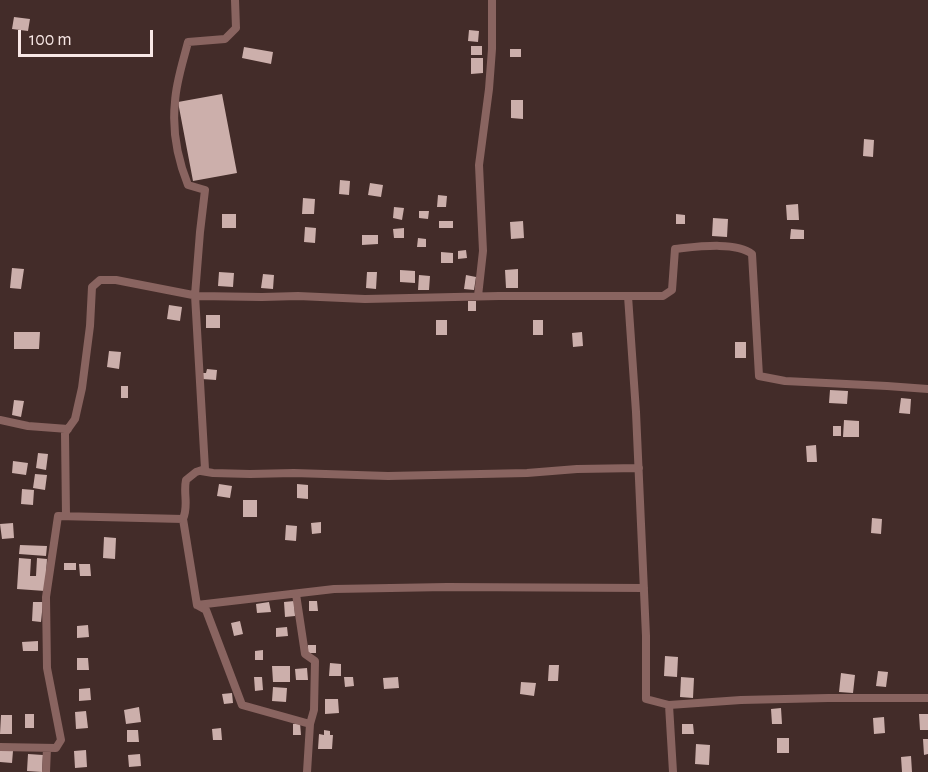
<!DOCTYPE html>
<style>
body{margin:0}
#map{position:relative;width:928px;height:772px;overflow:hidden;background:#432c29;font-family:"Alegreya Sans",sans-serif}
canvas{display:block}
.scale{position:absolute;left:18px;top:30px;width:135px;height:27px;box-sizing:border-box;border:3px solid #f8e8e6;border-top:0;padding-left:8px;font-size:18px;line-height:21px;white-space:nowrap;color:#f8e8e6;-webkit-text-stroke:4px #432c29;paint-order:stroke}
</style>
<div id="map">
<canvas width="928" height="772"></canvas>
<div class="scale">100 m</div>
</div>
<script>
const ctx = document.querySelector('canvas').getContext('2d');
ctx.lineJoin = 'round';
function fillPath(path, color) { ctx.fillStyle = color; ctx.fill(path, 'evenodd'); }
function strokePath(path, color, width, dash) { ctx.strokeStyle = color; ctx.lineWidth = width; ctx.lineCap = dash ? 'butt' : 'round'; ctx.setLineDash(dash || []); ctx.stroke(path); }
fillPath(new Path2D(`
 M14 17 30 19 28 31 12 29Z
 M469 30 479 31 478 42 468 41Z
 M471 46H482V55H471Z
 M244 47 273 52 271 64 242 58Z
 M510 49H521V57H510Z
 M471 58H483V73L471 74Z
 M222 94 237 173 193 181 178 102Z
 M511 100H523V119L511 118Z
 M864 139 874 140 873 157 863 156Z
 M340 180 350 181 349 195 339 194Z
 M370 183 383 185 381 197 368 195Z
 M438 195 447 196 446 207H437Z
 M303 198 315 199 314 214H302Z
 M798 204 799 220H787L786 205Z
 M394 207 404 208 402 220 393 218Z
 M419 211H429L428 219 419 218Z
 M222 214H236V228H222Z
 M676 214 685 215V224H676Z
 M713 218 728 219 727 237 712 236Z
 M439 221H453V228H439Z
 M523 221 524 238 511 239 510 222Z
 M305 227 316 228 315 243 304 242Z
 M404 228V238H394L393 229Z
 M791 229 804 230V239H790Z
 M362 235H378V244L362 245Z
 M418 238 426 239V247H417Z
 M466 250 467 258 458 259V251Z
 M441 252 453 253V263H441Z
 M12 268 24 269 21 289 10 288Z
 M518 269V288H506L505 270Z
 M400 270 415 271V283L400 282Z
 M219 272 234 273 233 287 218 286Z
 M367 272H377L376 289 366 288Z
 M263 274 274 275 273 289 261 288Z
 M419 275 430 276 429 290H418Z
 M466 275 476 277 474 290 464 289Z
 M468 301H476V311H468Z
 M169 305 182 307 180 321 167 319Z
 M206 315H220V328H206Z
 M436 320H447V335H436Z
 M533 320H543V335H533Z
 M14 332H40L39 349H14Z
 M582 332 583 346 573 347 572 333Z
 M735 342H746V358H735Z
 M109 351 121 352 119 369 107 367Z
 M207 369 217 370 216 380 202 379 203 373H206Z
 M121 386H128V398H121Z
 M830 390 848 391 847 404 829 403Z
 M901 398 911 399 910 414 899 413Z
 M14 400 24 401 21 417 12 415Z
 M844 420 859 421V437H843Z
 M833 426H841V436H833Z
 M816 445 817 462H807L806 446Z
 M38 453 48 454 46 470 36 468Z
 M13 461 28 463 26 475 12 473Z
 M35 474 47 475 45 490 33 488Z
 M219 484 232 486 230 498 217 496Z
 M297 484 308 485V499L297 498Z
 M22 489 34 490 33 505 21 504Z
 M243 500H257V517H243Z
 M872 518 882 519 881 534 871 533Z
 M321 522V533L312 534 311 523Z
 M13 523 14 538 2 539 0 524Z
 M286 525 297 526 296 541 285 540Z
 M104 537 116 538 115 559 103 558Z
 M20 545 47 546 46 556 19 554Z
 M19 558 31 559 30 576H36L37 558 47 559 45 591 17 589Z
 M64 563H76V570H64Z
 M79 564H90L91 576H80Z
 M294 601 295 616 285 617 284 602Z
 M309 601H317L318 611H309Z
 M33 602H43L41 622 32 621Z
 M269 602 271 612 257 613 256 604Z
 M240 621 243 634 234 636 231 623Z
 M88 625 89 637 77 638V626Z
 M287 627 288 636 276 637V628Z
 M38 641V651H23L22 642Z
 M308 645H316V653H308Z
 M263 650V660H255V651Z
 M665 656 678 657 677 677 664 676Z
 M77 658H88L89 670H77Z
 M330 663 341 664V676H329Z
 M549 665H559L558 681H548Z
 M272 666H290V682H273Z
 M307 668 308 680H296L295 669Z
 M878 671 888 672 886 687 876 686Z
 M841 673 855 675 853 693 839 692Z
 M254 677H262L263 690 255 691Z
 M344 677H353L354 686 345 687Z
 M398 677 399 688 384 689 383 678Z
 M681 677 694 678 693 698 680 697Z
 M521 682 536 683 534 696 520 694Z
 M273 687 287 688 286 702 272 701Z
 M90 688 91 700 79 701V689Z
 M232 693 233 703 224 704 222 694Z
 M325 699H338L339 713 325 714Z
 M139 707 141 722 126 724 124 710Z
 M781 708 782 724H772L771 709Z
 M86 711 88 728 76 729 75 712Z
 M25 714H34V728H25Z
 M919 714H928V730H920Z
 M1 715H12V734H0Z
 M884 717 885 733 874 734 873 718Z
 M300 723 301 735H293V724Z
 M682 724H693L694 734H682Z
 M221 728 222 740H213L212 729Z
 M127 730H138L139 742H127Z
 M324 730 330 731V735H333L332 749H318L319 734 324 735Z
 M777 738H789V753H777Z
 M923 739H928V754L924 755Z
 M696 744 710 745 709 765 695 764Z
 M0 750 13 751 12 763 0 762Z
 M86 750 87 767 75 768 74 751Z
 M28 754 43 755 42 772 27 771Z
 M140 754 141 766 129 767 128 755Z
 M911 756 912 772H902L901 757Z`), '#ccafab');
strokePath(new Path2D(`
 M478 296 483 251 479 165 489 89 492 49V0
 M628 296 636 412 646 636V699L669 705 673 772
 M0 420 28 426 68 429
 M201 471 213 473 250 474 294 473 388 476 527 473 577 469 639 468
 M66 516 65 433 75 419 82 388 90 326 92 287 100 280H116L198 296 262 297 298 296 365 299 499 296H663L672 290 675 249C695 247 736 241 752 254L759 376 785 381 887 386 928 389
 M183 519C189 505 183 494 186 480L196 472 205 469 195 295 200 232 205 190 188 185C178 160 172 130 175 102 176 82 183 62 188 42L225 39 236 28 235 0
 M296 594 305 654 315 661 314 710 310 724
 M197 605 334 589 447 587 644 588
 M669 705 741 700 828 698H928
 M0 747 56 748 61 740 47 668 46 597 58 516 183 519 197 605 206 610 242 705 310 724 307 772
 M46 772 47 748`), '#896460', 8);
</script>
